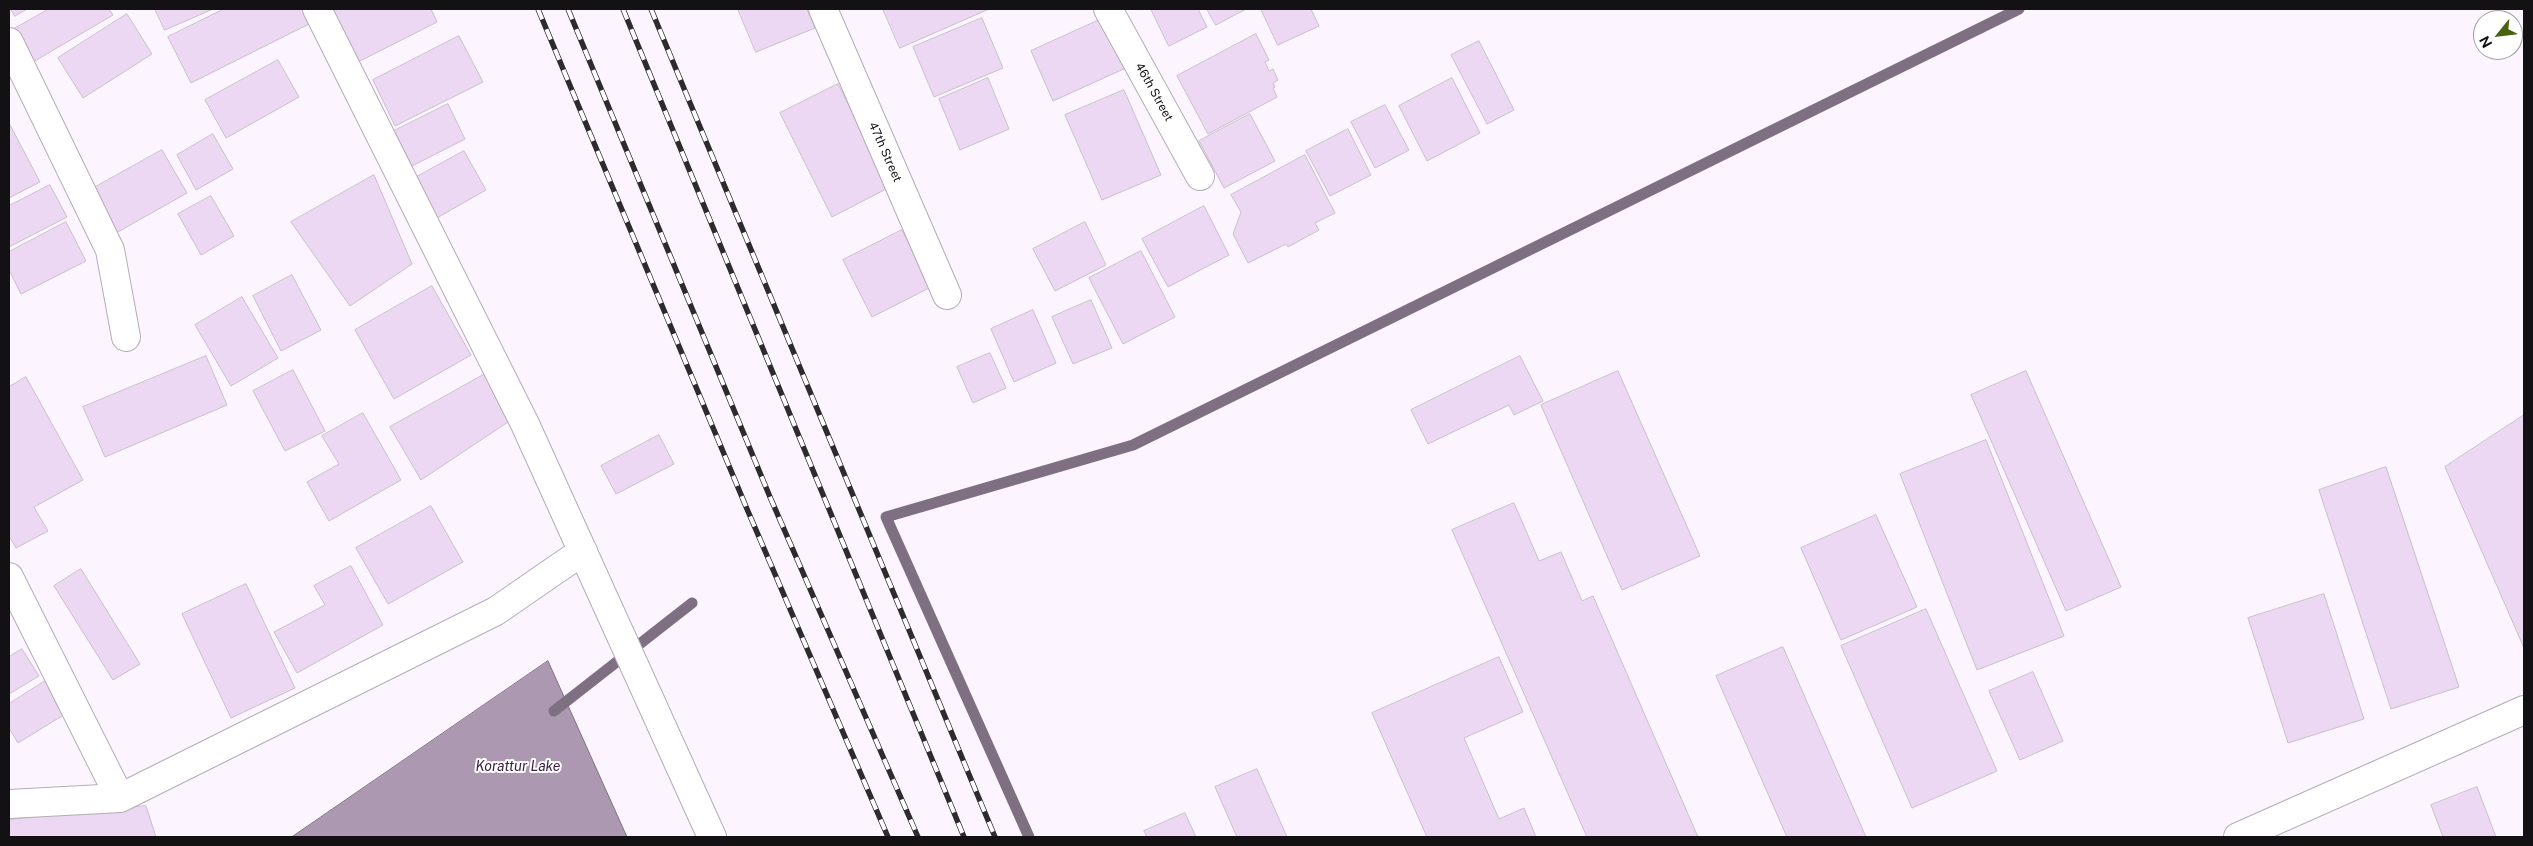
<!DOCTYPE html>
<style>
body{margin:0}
#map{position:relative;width:2533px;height:846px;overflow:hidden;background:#fcf4fe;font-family:"Public Sans",sans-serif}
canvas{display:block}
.frame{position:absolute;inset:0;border:10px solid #141115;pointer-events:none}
.north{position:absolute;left:2473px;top:10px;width:50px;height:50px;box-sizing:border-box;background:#fff;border:1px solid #a1a0a1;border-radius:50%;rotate:241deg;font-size:14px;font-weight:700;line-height:20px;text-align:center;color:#141115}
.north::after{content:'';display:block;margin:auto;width:18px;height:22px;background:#476211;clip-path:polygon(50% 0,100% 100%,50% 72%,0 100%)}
</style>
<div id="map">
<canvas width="2533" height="846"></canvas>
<div class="frame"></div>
<div class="north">N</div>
</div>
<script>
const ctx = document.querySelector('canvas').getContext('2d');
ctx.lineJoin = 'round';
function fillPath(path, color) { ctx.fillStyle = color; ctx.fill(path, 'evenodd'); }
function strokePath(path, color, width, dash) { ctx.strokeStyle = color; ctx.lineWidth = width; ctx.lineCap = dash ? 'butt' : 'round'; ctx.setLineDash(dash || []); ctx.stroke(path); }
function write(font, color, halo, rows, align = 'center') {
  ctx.font = font + ' "Public Sans",sans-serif'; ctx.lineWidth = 4; ctx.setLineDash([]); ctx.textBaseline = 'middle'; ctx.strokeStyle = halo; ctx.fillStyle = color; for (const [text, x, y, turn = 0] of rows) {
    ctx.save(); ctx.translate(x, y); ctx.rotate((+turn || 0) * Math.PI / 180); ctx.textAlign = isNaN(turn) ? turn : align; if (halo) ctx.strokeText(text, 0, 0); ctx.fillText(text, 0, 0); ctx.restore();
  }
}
const water = new Path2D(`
 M548 661 627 837H292Z`);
fillPath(water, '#ac99b1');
strokePath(water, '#7e7082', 1);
strokePath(new Path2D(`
 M554 711 692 603
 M1029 837 886 517 1133 445 2019 9`), '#7e7082', 11);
const building = new Path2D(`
 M11 9H27L15 16Z
 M49 9H109L113 15 33 62 14 29Z
 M155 9H213L165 30Z
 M224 9H304L311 23 191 83 168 37Z
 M328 9H431L437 22 356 63Z
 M738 9H807L815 28 756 52Z
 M883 9H989L900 48Z
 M1151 9H1198L1207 27 1169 46Z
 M1207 9H1246L1216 25Z
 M1261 9H1311L1319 26 1278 45Z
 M127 14 152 54 83 98 58 58Z
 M1106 17 1128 67 1053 101 1031 51Z
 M982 18 1003 68 934 97 913 47Z
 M1256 34 1269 60 1265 62 1269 71 1273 69 1278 80 1273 83 1275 87 1273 88 1277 97 1208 134 1177 76Z
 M459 36 483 82 395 126 373 80Z
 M1479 41 1514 110 1487 124 1451 55Z
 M278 60 299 97 226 138 205 100Z
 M988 78 1009 129 960 150 939 99Z
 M1452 78 1480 133 1427 161 1399 106Z
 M838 84 890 187 832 217 780 113Z
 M1124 90 1161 175 1102 200 1065 115Z
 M448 104 465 139 412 166 394 131Z
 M1385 105 1409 150 1375 168 1351 122Z
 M1250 114 1275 161 1224 188 1199 141Z
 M9 123 40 182 9 198Z
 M1348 129 1371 175 1330 196 1306 151Z
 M213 134 233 169 196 190 177 155Z
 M162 150 187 193 116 233 92 189Z
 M464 151 486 190 435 219 413 179Z
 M1305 155 1335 213 1315 223 1319 230 1288 247 1286 244 1248 263 1233 234 1241 212 1231 195Z
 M374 175 412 264 350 306 291 222Z
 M50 185 67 217 9 247V206Z
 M211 196 234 236 201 255 178 214Z
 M1204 206 1229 255 1168 287 1142 239Z
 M66 222 86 261 21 294 9 270V252Z
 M1085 222 1106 265 1055 291 1033 249Z
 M902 230 931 287 872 317 843 260Z
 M1141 251 1175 317 1123 344 1089 278Z
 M292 275 321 330 281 351 253 296Z
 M432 286 471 355 394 399 355 330Z
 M242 297 278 358 231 386 195 325Z
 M1091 300 1112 348 1073 364 1052 317Z
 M1033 310 1056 363 1014 382 991 329Z
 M990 353 1006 388 973 403 957 367Z
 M206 356 227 405 105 457 83 407Z
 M1520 356 1543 401 1514 415 1509 405 1428 444 1411 410Z
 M293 370 325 431 285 451 253 391Z
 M1618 371 1700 556 1622 590 1541 405Z
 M2026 371 2121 587 2066 611 1971 395Z
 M487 373 511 420 421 480 390 427Z
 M26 377 83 480 34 507 48 531 16 548 9 536V387Z
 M363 413 401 480 329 521 307 482 339 464 322 436Z
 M2524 415V648L2445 467Z
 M659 435 674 464 616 494 601 466Z
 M1986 440 2064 636 1977 670 1900 474Z
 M2386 467 2459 687 2391 709 2319 490Z
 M1514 503 1539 561 1561 552 1582 601 1593 596 1698 837H1587L1452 530Z
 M431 506 463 562 388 604 356 548Z
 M1876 515 1917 607 1841 640 1801 548Z
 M351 566 383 625 297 673 274 632 325 605 314 586Z
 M81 569 140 664 113 680 54 586Z
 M246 584 295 688 231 718 182 614Z
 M2324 594 2364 719 2288 743 2248 618Z
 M1926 609 1997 771 1912 808 1841 646Z
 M1783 647 1866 837H1787L1716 676Z
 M22 649 39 676 9 694V657Z
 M1499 657 1523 712 1464 738 1499 819 1524 808 1536 837H1427L1372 713Z
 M2033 672 2063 741 2020 760 1989 691Z
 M50 678 70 711 18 743 9 728V704Z
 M1257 769 1287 837H1237L1215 787Z
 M2477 787 2496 837H2443L2431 805Z
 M146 806 156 837H9V820Z
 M1185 813 1196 837H1147L1144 831Z`);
fillPath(building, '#ecd8f2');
strokePath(building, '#c7c0ca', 1);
const minor = new Path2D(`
 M317 9 525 424 712 837
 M823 9 947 295
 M1108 9 1200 176
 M9 42 110 250 126 337
 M9 577 120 798
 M9 804 120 798 496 611 583 551
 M2238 837 2524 710`);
strokePath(minor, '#b4acb6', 30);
strokePath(minor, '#fff', 28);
const rail = new Path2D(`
 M538 9 747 509 888 837
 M568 9 770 497 918 837
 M623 9 964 837
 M651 9 995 837`);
strokePath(rail, '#2e2b2f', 5.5);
strokePath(rail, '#fff', 4, [11]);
write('12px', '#141115', '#fff', [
 ["46th Street",1154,92,61],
 ["47th Street",885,152,66]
]);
write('italic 14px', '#3b2043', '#fff', [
 ["Korattur Lake",518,767]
]);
</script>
